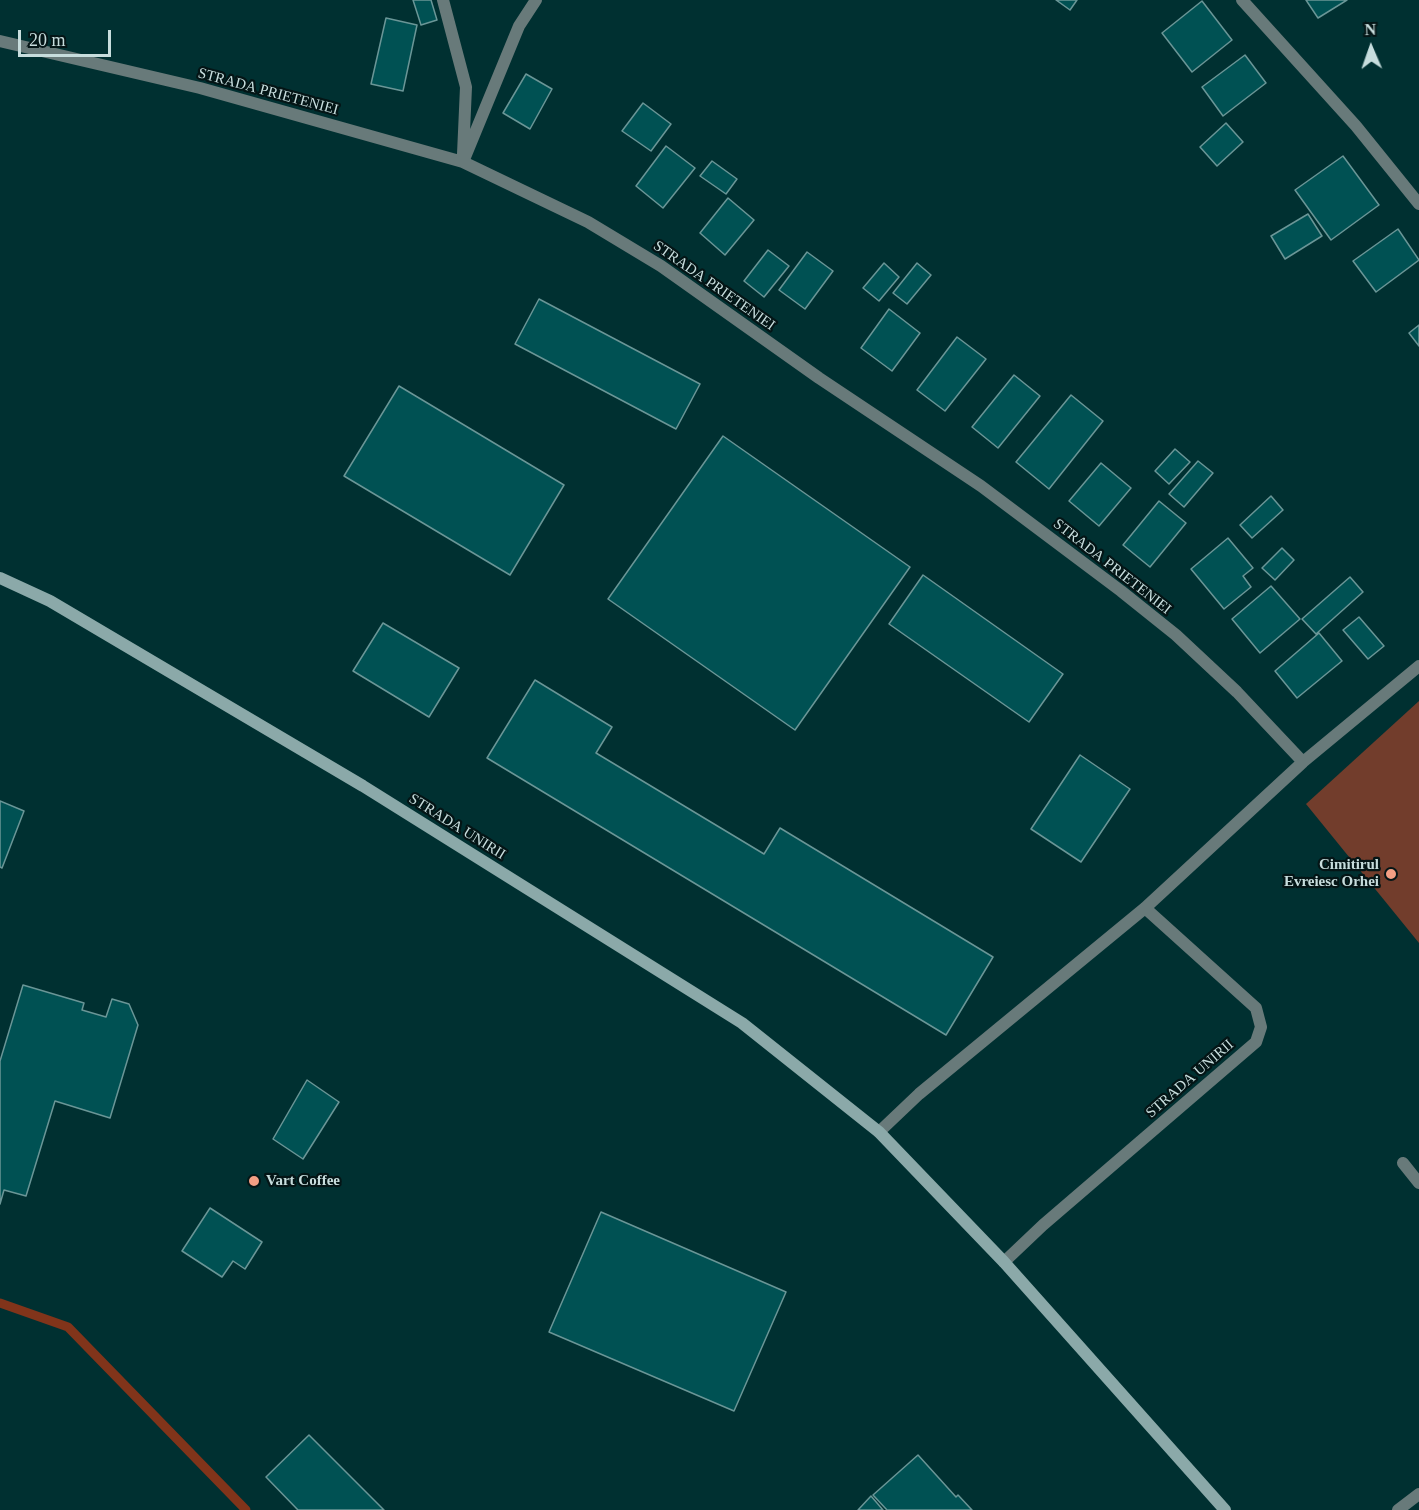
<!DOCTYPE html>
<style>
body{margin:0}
#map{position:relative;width:1419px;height:1510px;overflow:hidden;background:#003031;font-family:"Times New Roman",serif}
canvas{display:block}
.north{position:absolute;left:1341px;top:18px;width:60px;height:60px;-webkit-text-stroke:4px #041516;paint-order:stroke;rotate:358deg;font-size:16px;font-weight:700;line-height:24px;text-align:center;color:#c7dddd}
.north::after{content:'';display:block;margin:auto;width:21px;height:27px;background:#c7dddd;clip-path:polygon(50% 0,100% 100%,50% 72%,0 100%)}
.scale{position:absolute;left:18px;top:30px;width:93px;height:27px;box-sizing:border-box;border:3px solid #c7dddd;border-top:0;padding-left:8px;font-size:18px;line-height:21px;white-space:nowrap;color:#c7dddd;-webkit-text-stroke:4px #041516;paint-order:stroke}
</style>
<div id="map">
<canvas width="1419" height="1510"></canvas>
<div class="north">N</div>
<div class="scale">20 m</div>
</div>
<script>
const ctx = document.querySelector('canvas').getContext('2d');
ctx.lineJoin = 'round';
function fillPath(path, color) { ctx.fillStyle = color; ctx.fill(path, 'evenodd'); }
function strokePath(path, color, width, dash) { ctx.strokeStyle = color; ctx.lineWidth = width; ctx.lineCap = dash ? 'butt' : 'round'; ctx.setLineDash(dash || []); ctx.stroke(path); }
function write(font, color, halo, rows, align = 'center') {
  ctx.font = font + ' "Times New Roman",serif'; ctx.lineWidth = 4.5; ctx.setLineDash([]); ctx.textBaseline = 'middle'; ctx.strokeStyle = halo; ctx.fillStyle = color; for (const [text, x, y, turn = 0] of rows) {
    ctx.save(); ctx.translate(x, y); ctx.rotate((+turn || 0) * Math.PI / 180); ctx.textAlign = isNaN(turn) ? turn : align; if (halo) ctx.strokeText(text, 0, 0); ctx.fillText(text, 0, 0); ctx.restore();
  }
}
fillPath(new Path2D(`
 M1419 701V943L1306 804Z`), '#723d2c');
strokePath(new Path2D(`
 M0 1303 68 1327 246 1510`), '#81341a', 9);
const building = new Path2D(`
 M413 0H431L437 20 421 25Z
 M1056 0H1077L1070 10Z
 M1306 0H1347L1318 18Z
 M1202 1 1232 40 1192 72 1162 33Z
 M386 18 417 25 403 91 371 84Z
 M1245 55 1266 83 1223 116 1202 87Z
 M526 74 552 89 530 129 503 113Z
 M643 103 671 124 651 151 622 131Z
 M1226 123 1243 142 1217 166 1200 147Z
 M666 146 695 168 663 208 636 186Z
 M1343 156 1379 205 1331 240 1295 190Z
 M712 161 737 179 726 194 700 176Z
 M728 198 754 220 725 255 700 233Z
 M1308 214 1322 236 1285 259 1271 236Z
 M1398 229 1419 260 1376 292 1353 261Z
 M768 250 789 266 764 297 744 281Z
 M807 252 833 271 805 309 779 290Z
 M884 263 899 277 879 301 863 288Z
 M917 263 931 275 907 304 893 293Z
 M539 299 700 384 676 429 515 344Z
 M889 309 920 333 892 371 861 348Z
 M1419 325V346L1409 333Z
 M957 337 986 359 945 411 917 390Z
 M1014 375 1040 396 998 448 972 427Z
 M399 386 564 485 510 575 344 476Z
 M1071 395 1103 421 1049 489 1016 462Z
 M723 436 910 567 795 730 608 599Z
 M1175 449 1190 462 1169 484 1155 471Z
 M1198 461 1213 473 1184 507 1169 494Z
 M1101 463 1131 488 1099 526 1069 501Z
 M1271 496 1283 510 1252 538 1240 525Z
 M1159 501 1186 523 1150 567 1123 545Z
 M1228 538 1253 568 1243 576 1251 587 1224 609 1191 569Z
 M1282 548 1294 560 1275 580 1262 568Z
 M923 575 1063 674 1029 722 889 624Z
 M1350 577 1363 592 1316 634 1302 619Z
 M1271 586 1300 619 1260 653 1232 619Z
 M1359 617 1384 646 1368 659 1343 630Z
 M383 623 459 668 429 717 353 671Z
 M1319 633 1342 661 1297 698 1275 671Z
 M535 680 612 727 596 753 764 854 780 828 993 957 946 1035 487 758Z
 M1080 755 1130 789 1081 862 1031 829Z
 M0 801 24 811 2 868 0 867Z
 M23 985 84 1003 82 1010 106 1017 112 999 129 1004 138 1025 110 1118 55 1101 26 1196 4 1190 0 1204V1061Z
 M307 1080 339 1102 303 1159 273 1139Z
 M210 1208 262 1242 245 1269 233 1261 222 1277 182 1251Z
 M601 1212 786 1292 734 1411 549 1332Z
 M309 1435 384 1510H298L266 1477Z
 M918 1455 956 1497 958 1495 972 1510H887L873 1495Z
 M871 1496 883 1510H858Z`);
fillPath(building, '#005153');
strokePath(building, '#6a9697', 1.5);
strokePath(new Path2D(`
 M443 0 466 87 463 154
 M1242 0 1356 126 1419 204
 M0 41 200 88 463 162 588 222 661 266 819 378 981 486 1121 591 1176 635 1237 692 1303 762
 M463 162 519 26 536 0
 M879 1132 919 1094 1145 908 1303 762 1419 666
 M1403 1163 1419 1183
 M1004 1262 1043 1225 1256 1042 1261 1027 1256 1008 1145 908
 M1398 1510 1419 1494`), '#687a7a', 12);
strokePath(new Path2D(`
 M0 578 50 601 363 786 742 1023 879 1132 1004 1262 1225 1510`), '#8ba9a9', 12);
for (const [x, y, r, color] of [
 [1391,874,6,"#f39f84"],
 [254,1181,6,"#f39f84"]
]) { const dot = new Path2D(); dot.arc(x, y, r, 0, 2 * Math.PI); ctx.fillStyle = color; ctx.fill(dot); strokePath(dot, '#041516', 2); }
write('15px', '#c7dddd', '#041516', [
 ["STRADA PRIETENIEI",268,92,15],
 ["STRADA PRIETENIEI",714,286,35],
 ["STRADA PRIETENIEI",1112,567,38],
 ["STRADA UNIRII",457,827,32],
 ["STRADA UNIRII",1190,1079,-41]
]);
write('bold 15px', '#c7dddd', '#041516', [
 ["Cimitirul",1379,865],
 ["Evreiesc Orhei",1379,882],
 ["Vart Coffee",266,1181,"left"]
], 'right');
</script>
